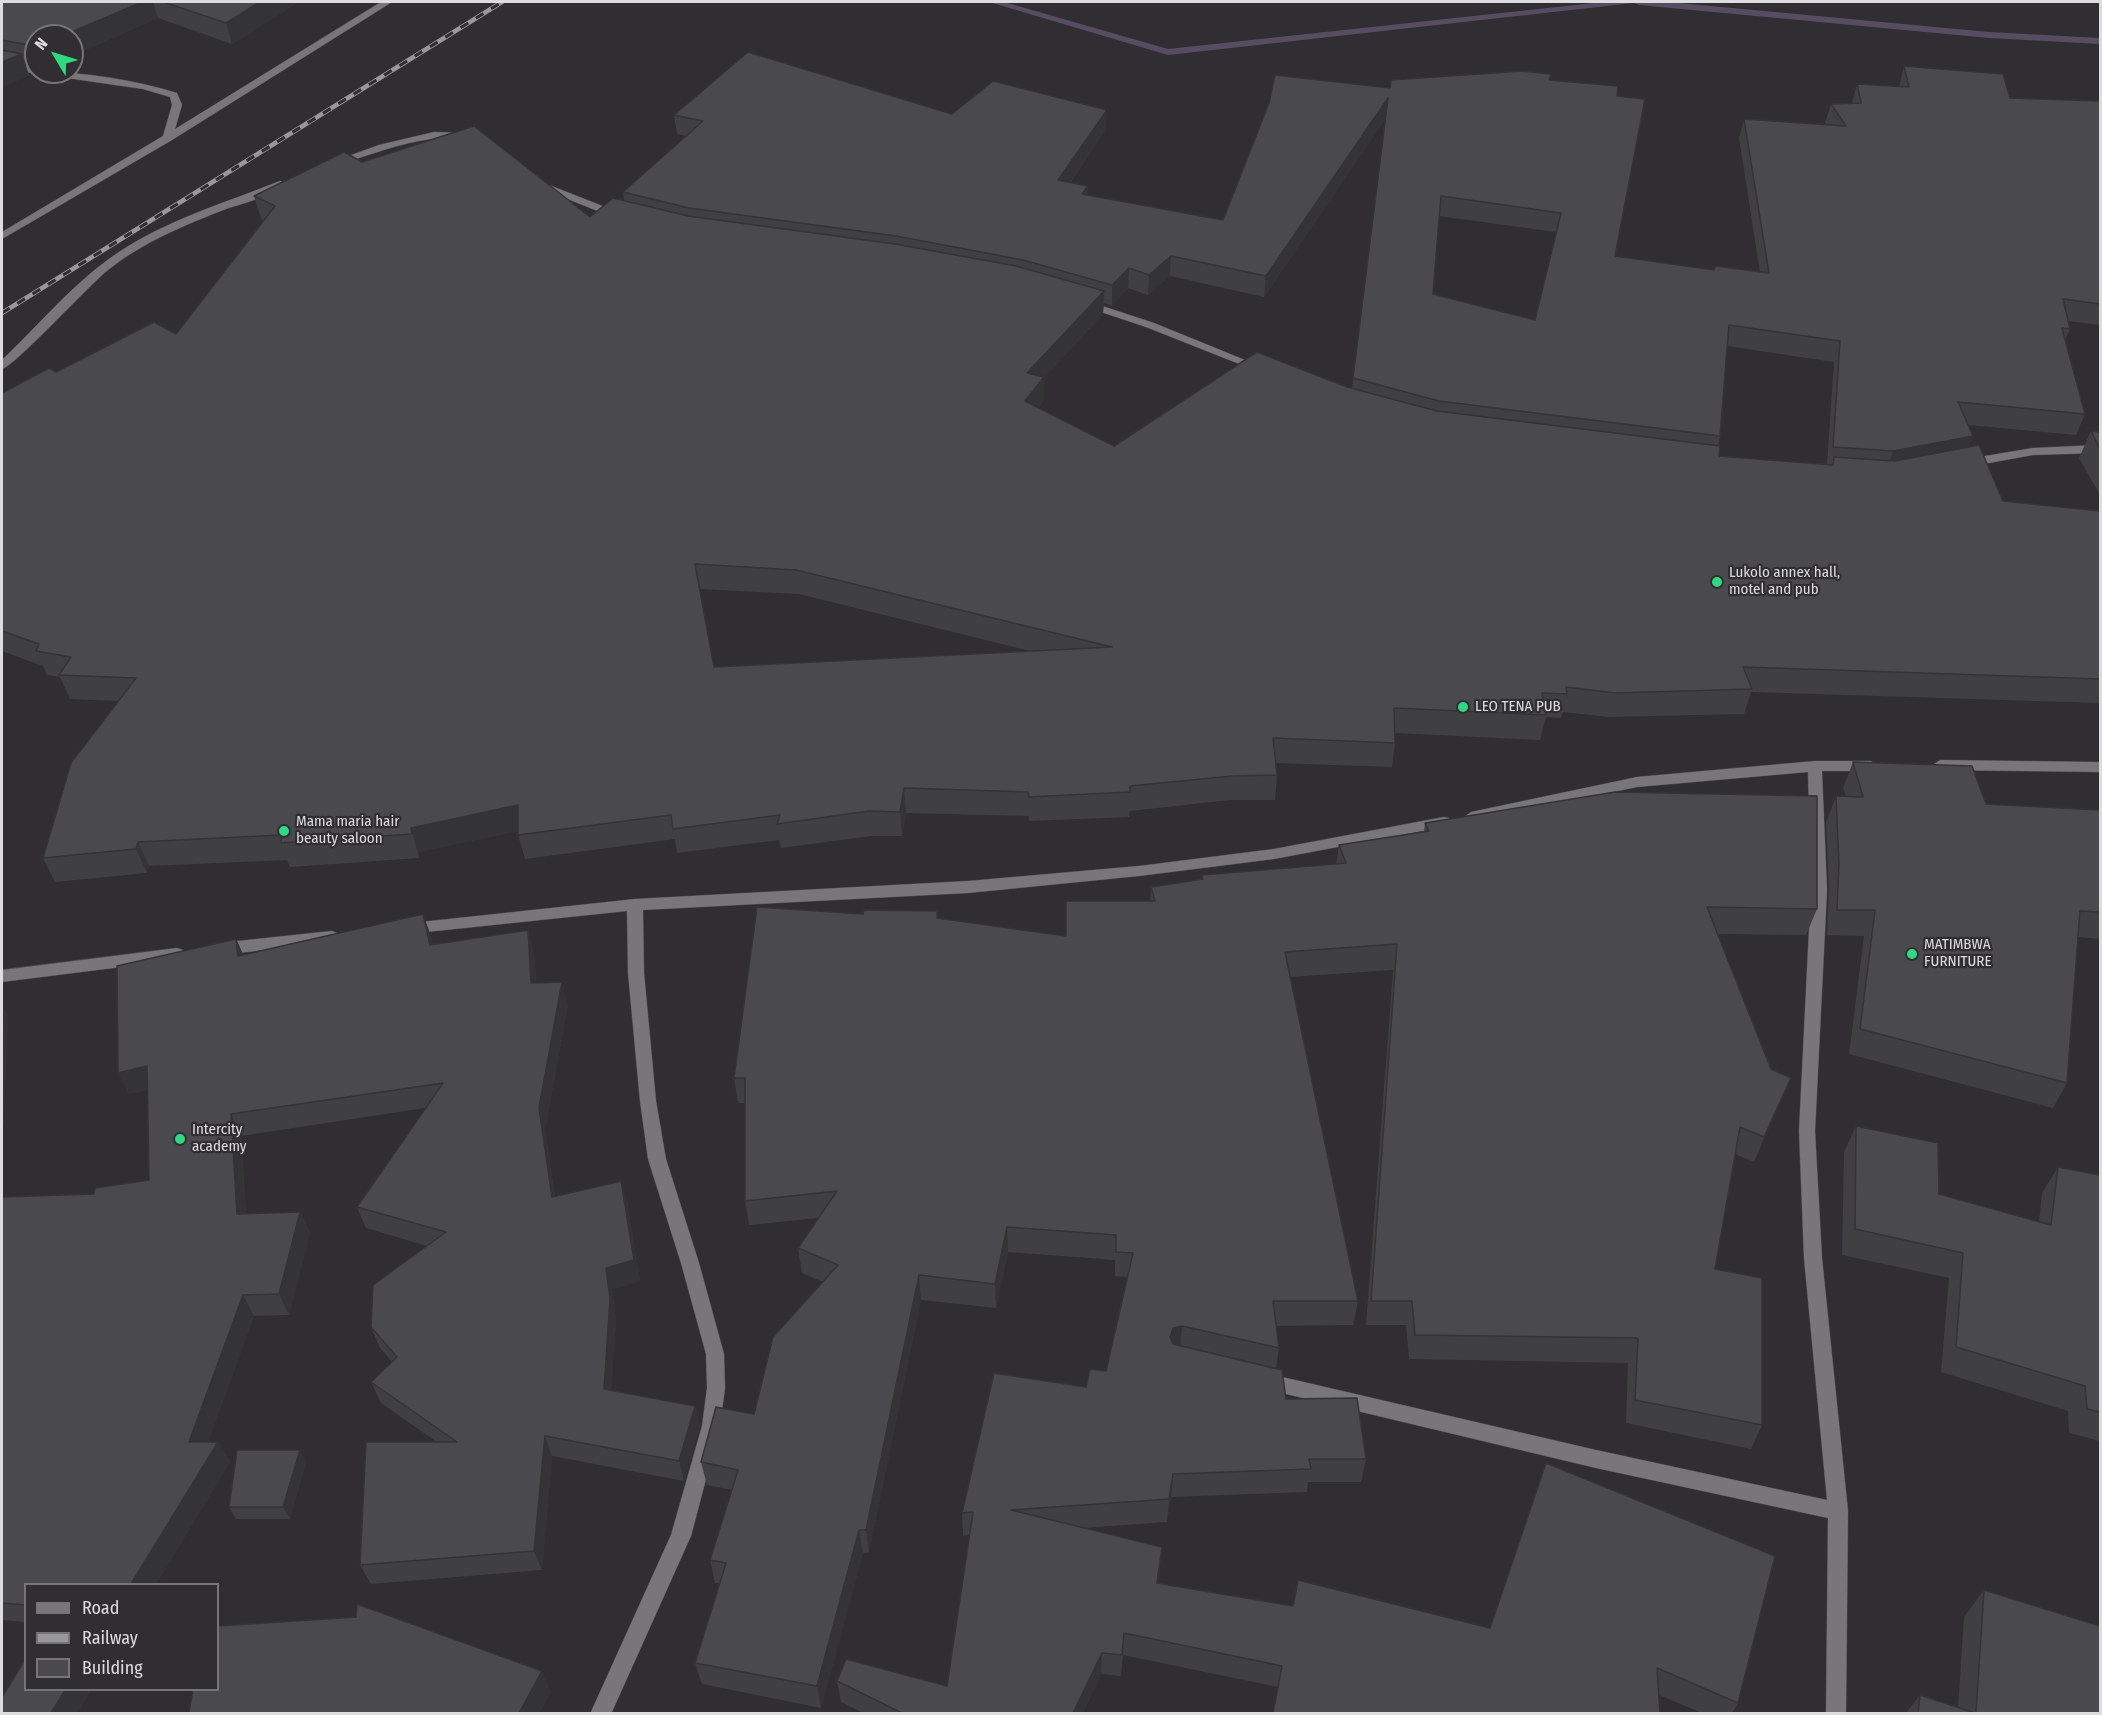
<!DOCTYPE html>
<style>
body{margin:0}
#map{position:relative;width:2102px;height:1715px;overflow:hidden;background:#302e32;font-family:"Fira Sans Condensed",sans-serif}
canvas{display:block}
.frame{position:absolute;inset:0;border:3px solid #dddcdf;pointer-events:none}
.legend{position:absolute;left:24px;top:1583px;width:195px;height:108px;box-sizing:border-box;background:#302e32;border:2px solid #757477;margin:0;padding:8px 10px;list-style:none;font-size:18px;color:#dddcdf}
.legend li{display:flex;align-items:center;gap:12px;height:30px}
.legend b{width:30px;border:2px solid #757477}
.north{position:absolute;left:24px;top:24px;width:60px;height:60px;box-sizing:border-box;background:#302e32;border:2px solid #757477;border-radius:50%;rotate:308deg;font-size:16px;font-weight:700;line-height:24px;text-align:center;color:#dddcdf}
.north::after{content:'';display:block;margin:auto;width:21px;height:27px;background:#31d882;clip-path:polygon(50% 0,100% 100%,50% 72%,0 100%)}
</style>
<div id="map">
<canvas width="2102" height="1715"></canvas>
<div class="frame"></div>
<ul class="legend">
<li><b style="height:8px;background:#78767b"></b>Road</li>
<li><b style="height:8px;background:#98979a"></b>Railway</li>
<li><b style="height:16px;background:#4a494d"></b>Building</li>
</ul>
<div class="north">N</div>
</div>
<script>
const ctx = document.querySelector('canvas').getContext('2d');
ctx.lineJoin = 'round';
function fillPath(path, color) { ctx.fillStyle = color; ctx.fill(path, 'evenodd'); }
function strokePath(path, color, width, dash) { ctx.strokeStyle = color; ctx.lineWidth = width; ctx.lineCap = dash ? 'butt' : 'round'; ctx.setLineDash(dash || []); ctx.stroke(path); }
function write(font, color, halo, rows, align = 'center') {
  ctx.font = font + ' "Fira Sans Condensed",sans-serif'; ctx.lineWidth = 4.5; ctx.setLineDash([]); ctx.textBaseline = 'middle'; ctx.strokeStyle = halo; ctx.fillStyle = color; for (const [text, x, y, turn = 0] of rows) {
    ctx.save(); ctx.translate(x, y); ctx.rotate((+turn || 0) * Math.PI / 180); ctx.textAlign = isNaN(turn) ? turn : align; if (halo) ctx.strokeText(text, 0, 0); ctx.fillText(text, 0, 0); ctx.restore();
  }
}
fillPath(new Path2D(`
 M989 2H1004L1168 49 1603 2H1668L1989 32 2100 38V44L1989 38 1639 5 1634 3 1168 55Z`), '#574c62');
const minor = new Path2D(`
 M381 2H392L172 140 2 239V232L163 136 172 105 170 97 143 89 46 75 41 72C87 72 134 80 177 93L182 105 175 129Z
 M2 61 36 68V72H40L36 74 2 67Z
 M434 132 468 133 473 136C464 142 444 137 432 139 400 143 369 155 338 165L329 163 379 145Z
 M280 181 289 183C276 195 244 203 226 209 185 225 143 242 108 270 89 285 14 367 2 369V360C39 325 73 283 116 254 166 220 225 203 280 181Z
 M544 183 623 214 624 216 615 218 540 188 539 186Z
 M1084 300 1154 323 1267 369 1265 371H1257L1146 327 1080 305 1078 303Z
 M2100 445V453L2033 455 1967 467 1961 463 1967 459 2033 448Z
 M1940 760 2100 762V772L1940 770 1933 765Z
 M1815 761H1871L1878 766 1871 771H1822L1827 890 1815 1131 1822 1258 1848 1511 1846 1714H1826L1828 1518 1596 1468 1265 1389 1258 1387 1256 1381 1258 1375 1265 1373 1596 1450 1827 1500 1804 1258 1799 1131 1811 890 1808 772 1637 787 1471 822 1464 817 1471 812 1637 777Z
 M1444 817 1449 818 1451 822 1449 826 1274 859 1139 876 968 893 643 910 644 973 656 1101 666 1159 699 1263 724 1354 725 1388 720 1426 691 1536 611 1714H590L671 1535 702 1426 707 1388 706 1354 681 1263 648 1159 640 1101 628 973 627 911 407 934 402 932 399 928 402 924 635 899 968 881 1139 866 1274 849Z
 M332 931 337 933 340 937 337 941 332 943 219 955 213 953 211 949 213 945 219 943Z
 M177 948 183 950 185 954 183 958 177 960 2 982V970Z`);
strokePath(minor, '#4b494d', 1);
fillPath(minor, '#78767b');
const rail = new Path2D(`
 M2 313 502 2`);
strokePath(rail, '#98979a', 4.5);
strokePath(rail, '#302e32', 3, [9]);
fillPath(new Path2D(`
 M2 2H299L232 44 158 18 72 56V36H36V66L25 64 29 75 2 87Z
 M1904 66 2010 98 2100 101V325L2068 321 2070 329 2065 340 2085 414 2076 435 1968 425 1969 447 2003 501 2100 511V703L1751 692 1744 714 1609 717 1563 712 1561 718 1546 717 1540 740 1395 733V743L1392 767 1276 763 1277 775 1275 800H1230L1130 811 1129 817 1029 821V816L906 813 902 836H871L781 848 779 840 677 853 675 839 525 859 518 835V831L419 852V858L290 867 287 860 149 866 147 873 55 882 43 858 119 701 70 699 60 677 47 675 43 666 2 651V393L56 372 176 334 264 220 261 219 254 196 362 162 590 217 624 200 623 192 686 136 677 134 674 115 952 114 1106 129 1070 183 1088 195 1223 220 1390 88 1550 80 1615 256 1714 270 1715 266 1760 272 1739 138 1744 119 1826 125 1825 123 1831 104 1852 103 1857 84 1899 87ZM1386 118 1352 388 1114 446 1038 408 1044 400V378L1103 314 1104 303 1112 306 1128 288 1148 295 1170 276 1264 297ZM1439 216 1556 232 1535 320 1433 294ZM1727 346 1834 362 1827 464 1719 456 1718 446 1720 436ZM699 589 799 594 1030 651 714 667Z
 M2091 431 2100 432V495L2079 458Z
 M1853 762 1986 804 2100 810V939L2078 937 2067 1083 2053 1108 1849 1054 1864 936 1827 935 1829 890 1826 822 1836 796H1846L1843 788Z
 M1425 823 1817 909 1806 935 1718 934 1771 1069 1791 1078 1754 1162 1735 1154 1715 1269 1762 1425 1751 1449 1626 1423 1628 1363 1409 1359 1406 1325H1366L1393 970 1290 977 1358 1301 1353 1325 1276 1326 1279 1348 1276 1369 1286 1399 1366 1459 1361 1482H1308L1307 1492 1171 1497 1167 1522 1084 1528 1162 1547 1158 1583 1293 1606 1490 1628 1546 1463 1738 1703 1732 1713H1702L1659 1695 1278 1687 1123 1655 1121 1676 1101 1674 1083 1713H863L841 1702 837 1681 947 1686 970 1535 963 1536 962 1513 1086 1387 1106 1371 1127 1277 1115 1276V1260L1008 1252 996 1308 921 1300 869 1552 863 1553 821 1708 702 1684 695 1663 720 1583H715L710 1560 732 1490 707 1485 701 1462 754 1414 823 1282 802 1273 798 1248 818 1218 749 1225 745 1201V1103H738L734 1078 863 914 937 911 938 918 1066 936V901H1150L1151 887 1202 879V875L1336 864 1339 845 1424 832Z
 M431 936 433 945 534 952 536 983 568 1004 545 1130 555 1196 627 1202 640 1281 612 1289 616 1320 611 1390 695 1406 700 1426 684 1481 552 1456 542 1570 371 1584 360 1565 437 1442 381 1403 371 1382 392 1362 380 1348 371 1327 427 1246 366 1228 357 1207 425 1108 241 1136 246 1214 300 1212 310 1233 289 1315 254 1316 208 1442H218L230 1462 156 1584H26V1622L2 1620V1197L94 1194 149 1180 147 1090 129 1094 118 1073 236 939 243 955Z
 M1856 1126 1939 1194 2039 1222 2042 1193 2058 1167 2100 1175V1441L2069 1433 2068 1411 1941 1372 1949 1278 1842 1255 1844 1152Z
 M306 1462 290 1519H236L229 1507Z
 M1984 1590 2100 1713H1906L1920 1695 1958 1708 1964 1617Z`), '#403f42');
fillPath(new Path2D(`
 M142 2H153L158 18 72 56V36H62Z
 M260 2H299L232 44 226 23Z
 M36 47V58L33 49Z
 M22 54 29 75 2 87V62Z
 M1388 98 1386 118 1264 297 1266 276Z
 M1107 110 1106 129 1058 200V180Z
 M1088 186 1087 206 1082 194Z
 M1171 256 1170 276 1148 295 1149 275Z
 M1129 268 1128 288 1112 306V285Z
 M1104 291 1103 314 1044 378V400L1025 425V401L1027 373Z
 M1973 436 1965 457 1886 472 1893 451Z
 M904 788 906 813 902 836 900 812Z
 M518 805 524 830 419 852V858L411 828Z
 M138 842 149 866 147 873 136 849Z
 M423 914 431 936 437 968 430 945Z
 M528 930 534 952 538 1005 531 983Z
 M236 939 246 961 238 956Z
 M562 982 568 1004 545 1130 558 1219 552 1197 539 1108Z
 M2 1004 8 1015 4 1123 2 1133Z
 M147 1066 158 1088 129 1094 118 1073Z
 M1791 1078 1781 1103 1754 1162 1764 1137Z
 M231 1114 241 1136 247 1235 237 1214Z
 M621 1181 627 1202 640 1281 612 1289 616 1320 610 1409 604 1389 606 1268Z
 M300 1212 310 1233 289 1315 279 1294Z
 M1007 1227 1008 1252 996 1308 995 1284Z
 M919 1275 921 1300 869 1552 866 1530Z
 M243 1295 254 1316 201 1462 189 1442Z
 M1182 1326 1180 1350 1168 1361 1170 1337 1173 1328Z
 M695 1406 700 1426 684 1481 679 1461Z
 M545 1436 552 1456 542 1570 534 1551Z
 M218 1442 230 1462 156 1584H131Z
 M300 1450 306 1462 290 1519 283 1507Z
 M1173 1474 1171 1497 1167 1522 1169 1499Z
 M859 1530 863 1553 821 1708 817 1686Z
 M1162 1547 1160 1569 1155 1605 1157 1583Z
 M1102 1653 1101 1674 1083 1713H1073Z
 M542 1671 551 1692 540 1713H519Z
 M66 1689H92L78 1713H51Z`), '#343336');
const building = new Path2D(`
 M2 2H142L62 36H36V47L33 49 29 45 2 40Z
 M163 2H260L226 23Z
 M2 50 22 54 2 62Z
 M748 52 952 114 993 81 1107 110 1058 180 1088 186 1082 194 1223 220 1269 103 1275 75 1390 88 1391 80 1522 71 1551 74 1549 80 1618 86 1617 96 1645 99 1615 256 1714 270 1715 266 1769 273 1744 119 1846 126 1831 104 1861 103 1857 84 1909 87 1904 66 2003 74 2010 98 2100 101V304L2063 299 2070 329 2062 328 2085 414 1958 402 1973 436 1893 451 1833 447 1840 341 1729 325 1720 436 1439 401 1353 378 1388 98 1266 276 1171 256 1149 275 1129 268 1112 285 1023 260 896 236 689 208 623 192 703 121 674 115ZM1441 196 1561 213 1535 320 1433 294Z
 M474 126 590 217 613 198 688 216 895 244 1016 266 1104 291 1027 373 1044 377 1025 401 1114 446 1257 352 1347 387 1437 411 1720 446 1719 456 1833 465 1834 457 1895 461 1979 445 2003 501 2100 511V679L1743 667 1752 689 1615 693 1566 687 1567 694 1542 693 1546 715 1394 708 1395 743 1273 738 1277 775 1232 776 1130 786V792L1029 797 1028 792 904 788 900 812 869 811 777 824 780 815 673 829 671 815 518 835V805L411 828 412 834 281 843 282 835 138 842 136 849 43 858 71 763 136 678 59 675 71 657 36 651 39 644 2 631V393L49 368 56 372 154 322 176 334 275 206 254 196 344 152 362 162ZM695 564 796 570 1112 647 714 667Z
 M2091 431 2100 432V449Z
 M1853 762 1972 766 1986 804 2100 810V912L2080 911 2067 1083 1860 1029 1875 910H1837L1839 864 1836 796 1863 797Z
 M1615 792 1817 796V909L1707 907 1771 1069 1791 1078 1764 1137 1740 1127 1715 1269 1762 1278V1425L1635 1400 1638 1338 1415 1335 1412 1301H1371L1397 944 1285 952 1358 1301H1273L1279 1348 1182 1326 1173 1328 1170 1337 1173 1344 1282 1370 1286 1399 1357 1398 1366 1459H1309L1311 1469 1173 1474 1169 1499 1011 1510 1162 1547 1157 1583 1293 1606 1298 1580 1490 1628 1546 1463 1775 1556 1738 1703 1657 1668 1660 1713H1273L1282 1666 1124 1633 1122 1655 1102 1653 1073 1713H902L837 1681 846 1659 947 1686 973 1512 962 1513 994 1373 1086 1387 1090 1369 1106 1371 1133 1253 1116 1252V1235L1007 1227 995 1284 919 1275 866 1530H859L817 1686 695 1663 726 1563 710 1560 738 1470 701 1462 716 1407 754 1414 773 1337 838 1265 798 1248 837 1191 745 1201V1078H734L757 907 863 914 864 910 937 911V918L1066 936V901H1155L1151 887 1203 879 1202 875 1346 863 1339 845 1429 831 1425 823Z
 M423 914 430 945 528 930 531 983 562 982 539 1108 552 1197 621 1181 634 1260 606 1268 610 1299 604 1389 695 1406 679 1461 545 1436 534 1551 360 1565 366 1442H457L371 1382 397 1357 371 1327 373 1285 446 1232 357 1207 443 1083 231 1114 237 1214 300 1212 279 1294 243 1295 189 1442H218L131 1584H26V1605L2 1603V1197L94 1194 95 1188 149 1180 147 1066 118 1073 117 966 236 939 238 956Z
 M1856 1126 1938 1143 1939 1194 2051 1225 2058 1167 2100 1175V1412L2087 1409 2085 1386 1956 1347 1963 1253 1855 1229Z
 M237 1450H300L283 1507H229Z
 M1984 1590 2100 1626V1713H1976Z
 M357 1604 542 1671 519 1713H189L193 1689H218V1626L356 1617Z
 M26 1658V1689H66L51 1713H2V1697Z
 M1920 1695 1975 1713H1918Z`);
fillPath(building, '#4a494d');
strokePath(building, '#343336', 1.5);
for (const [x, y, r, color] of [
 [1717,582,6,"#31d882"],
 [1463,707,6,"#31d882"],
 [284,831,6,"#31d882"],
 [1912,954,6,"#31d882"],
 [180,1139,6,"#31d882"]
]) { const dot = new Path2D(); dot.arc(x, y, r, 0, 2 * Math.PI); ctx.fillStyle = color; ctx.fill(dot); strokePath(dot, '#302e32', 2); }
write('15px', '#dddcdf', '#302e32', [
 ["Lukolo annex hall,",1729,573],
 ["motel and pub",1729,590],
 ["LEO TENA PUB",1475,707],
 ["Mama maria hair",296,822],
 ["beauty saloon",296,839],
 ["MATIMBWA",1924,945],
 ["FURNITURE",1924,962],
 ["Intercity",192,1130],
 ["academy",192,1147]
], 'left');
</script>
